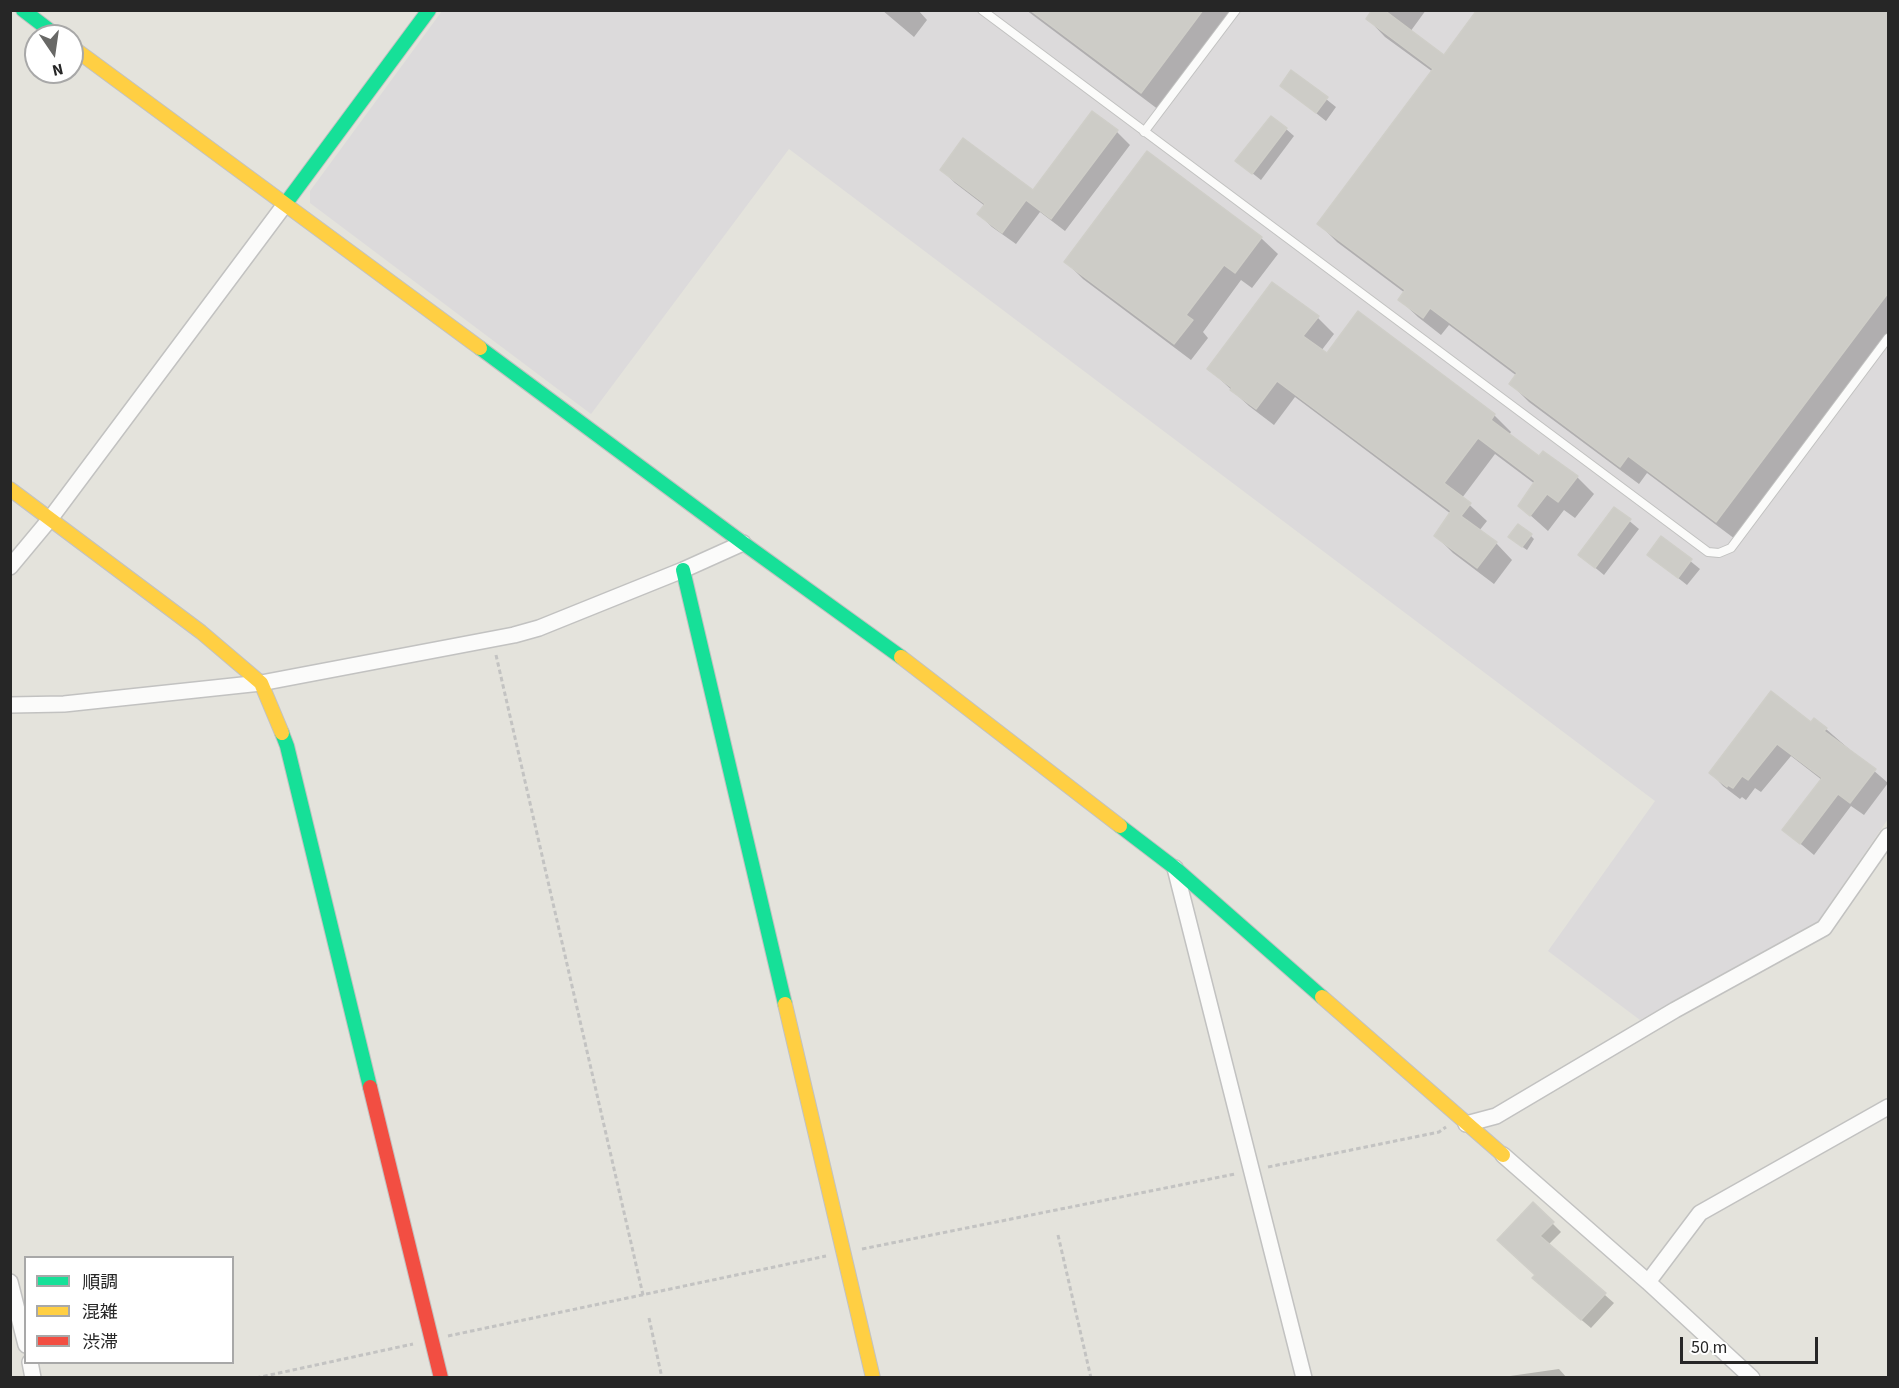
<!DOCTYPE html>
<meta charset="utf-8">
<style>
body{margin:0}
#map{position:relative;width:1899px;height:1388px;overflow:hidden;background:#e4e3dc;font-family:"Source Sans 3","Noto Sans JP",sans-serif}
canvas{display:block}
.frame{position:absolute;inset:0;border:12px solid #262626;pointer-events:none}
.legend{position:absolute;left:24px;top:1256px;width:210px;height:108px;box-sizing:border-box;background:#fff;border:2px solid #a8a8a8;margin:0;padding:8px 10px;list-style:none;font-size:18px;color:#262626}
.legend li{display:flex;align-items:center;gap:12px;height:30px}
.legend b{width:30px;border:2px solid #a8a8a8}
.north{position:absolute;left:24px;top:24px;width:60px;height:60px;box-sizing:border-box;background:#fff;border:2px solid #a8a8a8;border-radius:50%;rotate:167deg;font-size:16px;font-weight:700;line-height:24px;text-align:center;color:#262626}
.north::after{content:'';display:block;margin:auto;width:21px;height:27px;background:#686866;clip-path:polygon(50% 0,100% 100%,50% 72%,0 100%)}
.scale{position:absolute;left:1680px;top:1337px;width:138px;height:27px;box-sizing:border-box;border:3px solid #262626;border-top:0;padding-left:8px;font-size:18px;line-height:21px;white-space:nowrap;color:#262626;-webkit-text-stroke:4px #fff;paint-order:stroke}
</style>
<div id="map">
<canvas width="1899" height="1388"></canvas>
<div class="frame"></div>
<ul class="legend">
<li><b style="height:8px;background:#16e098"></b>順調</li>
<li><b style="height:8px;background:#ffcf43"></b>混雑</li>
<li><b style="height:8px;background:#f24e42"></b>渋滞</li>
</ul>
<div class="north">N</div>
<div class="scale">50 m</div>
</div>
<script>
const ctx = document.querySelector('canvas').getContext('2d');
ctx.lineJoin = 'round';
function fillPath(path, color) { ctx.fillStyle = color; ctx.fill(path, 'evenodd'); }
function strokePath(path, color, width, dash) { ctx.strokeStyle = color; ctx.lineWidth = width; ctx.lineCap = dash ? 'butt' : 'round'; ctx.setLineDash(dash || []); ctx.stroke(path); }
fillPath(new Path2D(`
 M442 11H1888V819L1817 923 1640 1020 1548 951 1655 801 789 149 591 414 310 203V191Z`), '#dcdadb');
fillPath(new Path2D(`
 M882 10H918L927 20 914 37Z
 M1026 10H1234L1159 110Z
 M1374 10H1426L1410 32 1444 57 1479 10H1888V335L1735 539 1647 473 1639 484 1529 402 1511 384 1517 376 1449 325 1441 335 1418 317 1400 300 1405 293 1337 242 1319 224 1433 72 1385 37 1368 19Z
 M1292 72 1336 107 1326 121 1282 86Z
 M1093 113 1117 132 1130 145 1065 231 1040 212 1016 244 992 227 979 214 985 206 955 183 942 170 1033 192Z
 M1286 129 1294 136 1261 180 1237 161Z
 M1261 238 1278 254 1252 288 1241 280 1203 332 1208 338 1191 360 1083 279 1066 262Z
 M1358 314 1494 415 1511 432 1509 435 1539 458 1577 477 1594 494 1575 518 1564 510 1548 531 1520 506 1535 484 1495 454 1462 498 1487 521 1479 531 1496 543 1512 560 1494 584 1453 553 1436 536 1451 514 1295 397 1274 425 1249 406 1209 369 1318 318 1334 334 1321 351 1327 355Z
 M1615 509 1639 529 1604 575 1580 555Z
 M1531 536 1534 539 1527 550 1514 541Z
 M1662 538 1700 569 1687 585 1649 555Z
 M1812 724 1826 729 1888 783 1864 815 1851 806 1814 855 1784 830 1822 780 1791 756 1761 792 1755 788 1746 800 1742 797 1740 799 1723 786 1711 773Z
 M1533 1204 1561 1232 1548 1245 1614 1303 1591 1328 1543 1287 1537 1275Z
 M1559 1369 1567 1378H1496Z`), '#0003');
const building = new Path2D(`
 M1030 10H1203L1141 93Z
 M1372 10H1384L1444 55 1477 10H1888V293L1716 522 1628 456 1620 467 1509 384 1517 373 1430 308 1423 318 1398 300 1405 290 1317 224 1433 69 1366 19Z
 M1291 70 1328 97 1316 113 1280 86Z
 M1092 111 1118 130 1051 219 1026 200 1002 233 977 214 985 204 940 170 963 138 1033 190Z
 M1271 116 1287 128 1252 174 1235 161Z
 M1147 151 1262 237 1235 273 1224 265 1186 315 1193 320 1174 344 1064 262Z
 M1272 282 1319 316 1303 336 1327 353 1358 311 1495 414 1491 420 1539 456 1543 451 1578 476 1558 502 1547 494 1530 516 1518 506 1535 481 1478 438 1444 483 1471 503 1461 516 1497 542 1477 568 1434 536 1451 511 1277 381 1256 409 1230 390 1232 388 1207 369Z
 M1614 507 1631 519 1595 568 1578 555Z
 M1518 524 1532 534 1522 547 1508 537Z
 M1661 536 1692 559 1678 578 1647 555Z
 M1771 691 1811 722 1814 718 1827 728 1824 731 1876 769 1850 803 1838 794 1800 844 1782 830 1822 778 1777 744 1748 780 1742 776 1733 788 1728 785 1727 787 1709 773Z
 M1533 1202 1554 1222 1540 1236 1606 1293 1581 1320 1532 1278 1535 1275 1497 1240Z`);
fillPath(building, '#cdccc7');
strokePath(building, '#cfcec8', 1.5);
const lane = new Path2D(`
 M982 10 1708 552 1719 553 1731 548 1888 338
 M1144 132 1236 10`);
const street = new Path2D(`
 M10 567 50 519 286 203
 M10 705 64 704 261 683 514 635 539 628 683 570 743 543
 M1175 868 1304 1378
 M1466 1124 1496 1116 1675 1010 1824 928 1888 836
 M1503 1155 1648 1282 1752 1378
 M10 1282 26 1345
 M1648 1282 1700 1213 1888 1107
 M30 1362 33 1378`);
const fast = new Path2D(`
 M23 10 57 36
 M286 203 429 10
 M480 348 743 543 901 657
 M683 570 785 1004
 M282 733 287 746 370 1087
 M1120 826 1175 868 1322 997`);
const slow = new Path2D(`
 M72 47 480 348
 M10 489 201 632 261 683 282 733
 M901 657 1120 826
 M1322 997 1503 1155
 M785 1004 873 1378`);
const jam = new Path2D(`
 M370 1087 441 1378`);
strokePath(lane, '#c2c2c1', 10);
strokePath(street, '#c2c2c1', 18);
strokePath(fast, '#c2c2c1', 16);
strokePath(slow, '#c2c2c1', 16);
strokePath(jam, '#c2c2c1', 16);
strokePath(new Path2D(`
 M496 655 643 1295
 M1268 1167 1439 1132 1446 1127
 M1058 1235 1091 1378
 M862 1249 1235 1174
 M649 1318 662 1378
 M448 1336 826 1256
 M256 1378 413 1344`), '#c3c3c2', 3, [4.5, 3]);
strokePath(lane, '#fbfbfa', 8);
strokePath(street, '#fbfbfa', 15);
strokePath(fast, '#16e098', 14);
strokePath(slow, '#ffcf43', 14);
strokePath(jam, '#f24e42', 14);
</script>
